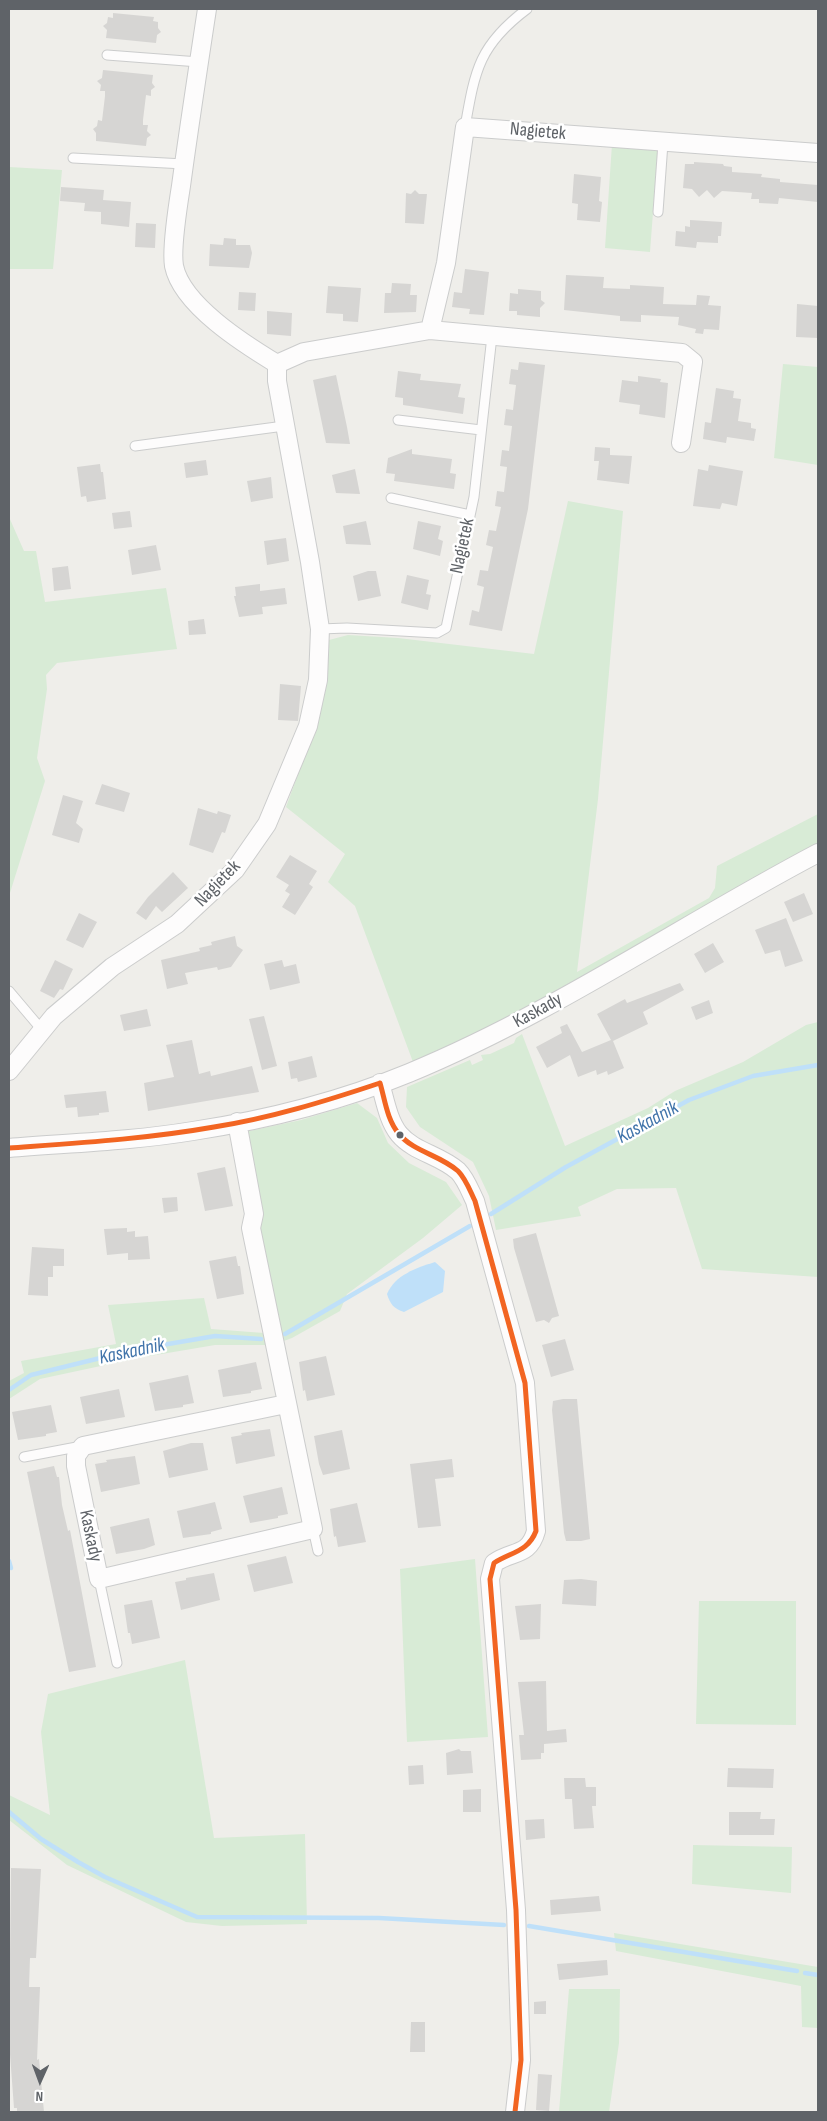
<!DOCTYPE html>
<style>
body{margin:0}
#map{position:relative;width:827px;height:2121px;overflow:hidden;background:#efeeea;font-family:"Sofia Sans Condensed",sans-serif}
canvas{display:block}
.frame{position:absolute;inset:0;border:10px solid #5f6368;pointer-events:none}
.north{position:absolute;left:15px;top:2056px;width:50px;height:50px;-webkit-text-stroke:4px #fff;paint-order:stroke;rotate:182deg;font-size:14px;font-weight:700;line-height:20px;text-align:center;color:#5f6368}
.north::after{content:'';display:block;margin:auto;width:18px;height:22px;background:#5f6368;clip-path:polygon(50% 0,100% 100%,50% 72%,0 100%)}
</style>
<div id="map">
<canvas width="827" height="2121"></canvas>
<div class="frame"></div>
<div class="north">N</div>
</div>
<script>
const ctx = document.querySelector('canvas').getContext('2d');
ctx.lineJoin = 'round';
function fillPath(path, color) { ctx.fillStyle = color; ctx.fill(path, 'evenodd'); }
function strokePath(path, color, width, dash) { ctx.strokeStyle = color; ctx.lineWidth = width; ctx.lineCap = dash ? 'butt' : 'round'; ctx.setLineDash(dash || []); ctx.stroke(path); }
function write(font, color, halo, rows, align = 'center') {
  ctx.font = font + ' "Sofia Sans Condensed",sans-serif'; ctx.lineWidth = 5; ctx.setLineDash([]); ctx.textBaseline = 'middle'; ctx.strokeStyle = halo; ctx.fillStyle = color; for (const [text, x, y, turn = 0] of rows) {
    ctx.save(); ctx.translate(x, y); ctx.rotate((+turn || 0) * Math.PI / 180); ctx.textAlign = isNaN(turn) ? turn : align; if (halo) ctx.strokeText(text, 0, 0); ctx.fillText(text, 0, 0); ctx.restore();
  }
}
fillPath(new Path2D(`
 M612 144 658 146 650 252 605 248Z
 M9 167 62 170 53 269H9Z
 M783 364 818 367V465L774 458Z
 M568 501 623 511 598 799 577 972 709 898 715 888 717 866 818 814V845L577 980 459 1043 413 1062 355 906 328 882 345 854 286 807 320 714 329 640 348 635 398 638 534 654Z
 M9 517 24 551H36L45 602 166 588 177 649 57 663 46 675 47 689 37 758 45 781 9 896Z
 M818 1022V1277L702 1269 676 1188 617 1189 578 1207 581 1216 496 1230 489 1196 473 1162 420 1127 406 1107 407 1087 470 1060 472 1065 483 1060 481 1055 490 1054 514 1043 516 1038 522 1034 565 1146 648 1108 675 1091 743 1062 806 1025Z
 M357 1103 377 1118 388 1143 409 1163 446 1182 462 1205 423 1238 347 1294 340 1311 292 1338 281 1342 257 1227 245 1132 301 1120Z
 M204 1298 211 1329 264 1333 266 1345H215L138 1358 40 1379 9 1399V1381L24 1373 21 1361 116 1344 108 1305Z
 M475 1559 488 1737 407 1742 400 1569Z
 M699 1601H796V1725L696 1724Z
 M185 1660 214 1838 305 1834 307 1924 222 1926 186 1922 67 1865 9 1820V1795L50 1815 41 1732 48 1694Z
 M693 1845 792 1847 791 1893 692 1884Z
 M614 1933 818 1967V2028L802 2027 801 1986 616 1951Z
 M569 1989H620L619 2043 609 2112H559Z`), '#d8ebd6');
fillPath(new Path2D(`
 M435 1262 445 1271 443 1292 404 1312C394 1309 390 1304 387 1294 395 1275 416 1268 435 1262Z`), '#bfe0f9');
strokePath(new Path2D(`
 M491 1214 566 1167 689 1100 753 1076 818 1065
 M285 1334 470 1226
 M9 1390 31 1375 133 1350 215 1336 261 1339
 M9 1561 11 1568
 M9 1812 41 1839 78 1862 105 1877 197 1917 379 1918 504 1925
 M529 1926 797 1971
 M805 1973 818 1975`), '#bfe0f9', 4.5);
fillPath(new Path2D(`
 M113 13 154 17 153 21 158 22V28L161 32 157 35 156 43 106 38 107 30 103 26 107 23 108 17 113 18Z
 M103 70 153 75 152 83 155 87 151 90V96L146 95 143 120V125H148L147 131 151 135 147 138 146 146 96 141V133L93 129 97 126 98 120 102 121 105 96V91H100L101 85 97 81 102 78Z
 M694 162 723 164 724 166 732 167V172L762 174 761 177 780 179V182L818 185V202L779 198 778 204 759 203V199H751L752 193 722 191 714 198 707 190 699 197 692 189 683 188 685 164H694Z
 M574 174 601 177 599 201 602 202 600 222 577 220 578 204 572 203Z
 M61 187 104 190 103 200 131 202 129 227 101 224V212L84 211 85 203 60 201Z
 M415 190 419 194H427L424 224 405 223 406 193 411 194Z
 M690 220 722 222 721 236H718V243L697 242 696 248 675 246 676 231 685 232V226L690 227Z
 M136 223 156 224 155 248 135 247Z
 M224 238 236 239V245H250L252 253 249 268 209 266 210 244 223 245Z
 M465 269 489 272 484 315 469 314 470 309 452 307 454 292 462 293Z
 M566 275 604 277 603 288 630 289V285L664 287 663 304 696 305 697 295 710 296 708 305 721 306 719 330 704 329 703 334 695 333 696 329 678 325 679 317 641 315V322L620 321V316L564 310Z
 M392 283 411 284 410 295H417L416 312 384 313 385 293H391Z
 M328 286 361 288 358 322 343 321V314L326 313Z
 M518 289 541 291V300L545 303 540 308V317L517 315V311H509L510 293 518 294Z
 M239 292 256 293 255 311 238 310Z
 M797 304 818 306V338L796 337Z
 M267 311 292 313 291 336 267 334Z
 M519 362 545 365 528 509 502 631 469 625 472 610 479 612 484 587 477 585 480 570 488 571 493 547 486 545 489 530 496 531 501 507 495 506 497 491 504 492 507 467 500 466 502 450 509 451 512 426 504 425 506 409 513 410 516 385 509 384 511 369 518 370Z
 M398 371 421 374 420 380 461 384 458 397 465 398 463 414 403 405V398L395 397Z
 M336 375 347 427 350 444 326 443 313 380Z
 M638 376 661 379 660 382 668 383 665 418 639 414 640 405 619 402 622 380 638 382Z
 M716 388 734 391 733 398 741 399 738 421 751 423V428L756 429 754 441 727 437 726 443 703 439 705 422 711 423Z
 M595 447 610 448V455L632 456 629 484 597 480 599 461H594Z
 M412 449V454L452 459 450 473 456 474 454 489 394 481 395 474 386 473 388 458Z
 M206 460 208 475 186 478 184 463Z
 M100 464 101 472H103L106 499 87 502 86 496 81 497 77 467Z
 M709 465 743 471 737 506 722 503 720 509 693 506 698 469 708 471Z
 M355 469 360 494 336 493 332 475Z
 M271 477 273 498 251 502 247 481Z
 M130 511 132 527 114 529 112 513Z
 M366 521 371 545 346 544 343 526Z
 M418 521 441 526 438 539 443 541 440 556 413 549Z
 M286 538 289 561 267 565 264 541Z
 M156 545 161 570 132 575 128 550Z
 M68 566 71 589 54 591 52 568Z
 M368 571H376L381 596 358 601 353 576Z
 M407 575 429 580 426 594 431 595 428 610 401 603Z
 M260 584V591L285 588 287 604 262 607 263 614 239 617 234 596H236L235 587Z
 M204 619 206 634 189 635 188 621Z
 M280 684 301 686 298 721 278 720Z
 M102 784 130 793 124 812 95 804Z
 M63 795 83 801 76 823 83 829 79 843 52 835Z
 M198 808 217 814 218 811 231 815 225 833 222 832 213 853 189 845Z
 M290 855 317 871 309 884 313 887 295 915 282 907 290 894 285 891 289 885 276 877Z
 M173 872 188 888 162 912 156 906 146 920 136 913 148 897Z
 M804 893 813 914 793 922 784 902Z
 M79 913 97 922 83 948 66 940Z
 M786 918 803 961 785 967 780 950 765 954 755 930Z
 M235 936 237 946 243 950 231 967 218 970 217 967 185 973 188 984 167 989 161 960 200 951 199 948 212 945 211 942Z
 M713 943 724 962 705 973 694 954Z
 M55 960 73 969 63 990 60 989 54 998 40 991Z
 M282 960 284 967 296 964 300 983 270 990 264 964Z
 M680 983 684 990 643 1012 648 1024 613 1041 624 1068 608 1075 607 1071 597 1075 596 1070 578 1077 570 1055 547 1068 536 1047 562 1033 560 1027 567 1024 582 1052 611 1040 597 1014 625 999 627 1003Z
 M709 1000 713 1013 696 1020 691 1007Z
 M147 1009 151 1026 124 1031 120 1015Z
 M264 1016 277 1066 262 1070 249 1019Z
 M192 1040 199 1074 210 1071 211 1076 252 1066 259 1092 148 1111 144 1083 174 1077 166 1045Z
 M312 1056 317 1077 298 1082 297 1078 291 1079 288 1062Z
 M106 1091 109 1112 99 1113V1115L78 1117 77 1107 66 1108 64 1095Z
 M225 1167 233 1206 205 1211 197 1173Z
 M177 1197 178 1211 164 1213 162 1198Z
 M127 1228V1232L135 1231V1237L148 1236 150 1259 128 1260V1253L107 1255 104 1229Z
 M536 1233 559 1316 552 1318 549 1323 544 1320 536 1322 514 1248 513 1239Z
 M32 1247 64 1249V1266H53V1277H48V1296L28 1295Z
 M236 1256 238 1266H240L244 1294 217 1299 209 1261Z
 M565 1339 574 1370 551 1377 542 1345Z
 M326 1356 335 1395 307 1401 305 1390 303 1391 299 1362Z
 M256 1362 262 1389 251 1391V1393L223 1397 218 1370Z
 M188 1375 194 1403 183 1405V1407L155 1411 149 1383Z
 M119 1389 125 1417 86 1424 80 1397Z
 M563 1399H577L590 1539 581 1541H566L564 1533 552 1410 553 1401Z
 M51 1405 57 1432 46 1434V1436L18 1440 12 1412Z
 M270 1429 275 1456 236 1464 231 1437 242 1435 241 1433Z
 M342 1430 350 1469 323 1475 319 1464 314 1436Z
 M191 1443H203L208 1470 169 1478 163 1451Z
 M135 1456 140 1484 101 1492 95 1464 107 1462 106 1460Z
 M452 1459 454 1477 435 1479 441 1526 418 1528 410 1464Z
 M54 1466 57 1477H59L62 1505 68 1531 70 1530 96 1667 69 1672 27 1472Z
 M282 1487 288 1514 278 1516V1518L250 1523 243 1496Z
 M215 1502 222 1529 211 1532V1534L183 1538 177 1511Z
 M357 1503 366 1542 338 1547 336 1536 334 1537 330 1509Z
 M149 1518 155 1545 144 1549 116 1554 110 1527Z
 M286 1556 293 1583 254 1592 247 1565Z
 M214 1573 220 1600 181 1610 175 1582 186 1580V1578Z
 M581 1579 597 1581 596 1606 562 1604 564 1580Z
 M152 1600 160 1638 132 1644 130 1633H128L124 1605Z
 M541 1604 540 1639 520 1640 515 1606Z
 M546 1681 547 1731 566 1729 567 1742 544 1744V1753H541V1759L521 1760 519 1735H524L518 1682Z
 M459 1749 461 1751H471L473 1773 447 1775 446 1753Z
 M423 1765 424 1784 409 1785 408 1766Z
 M728 1768 774 1769 773 1788 727 1787Z
 M564 1778H585L586 1787H596V1806H592L594 1828 574 1829 572 1799H565Z
 M481 1789V1812H463V1790Z
 M729 1812H761L760 1819H775L774 1835H729Z
 M544 1819 545 1838 526 1840 525 1820Z
 M11 1868 41 1869 36 1958H30L29 1987H40L37 2060 39 2059 44 2112H17V2108H14L9 2041Z
 M599 1896 601 1911 551 1915 550 1900Z
 M607 1960 608 1975 559 1980 557 1964Z
 M546 2001V2014H534V2002Z
 M411 2022H425V2052H410Z
 M538 2074 552 2075 549 2111 536 2110Z`), '#d6d5d3');
const service = new Path2D(`
 M107 55 199 62
 M465 127C475 70 479 45 527 9
 M73 158 184 164
 M658 212 663 143
 M398 420 481 430
 M135 446 284 426
 M391 498 470 515
 M320 629 347 628 437 633 446 628 474 497 492 336
 M9 991 42 1030
 M24 1457 82 1446
 M313 1529 318 1551
 M99 1579 117 1663`);
const minor = new Path2D(`
 M207 9C198 68 189 127 181 186 178 205 171 248 174 266 182 305 244 344 277 364
 M430 330 682 353 693 362 681 443
 M277 364 304 352 430 330 446 263 465 127 818 153
 M9 1071 54 1016 112 967 177 924 235 870 267 824 308 726 318 680 320 629 310 562 277 381V364
 M380 1083C385 1100 388 1120 399 1134 414 1152 440 1155 458 1171 466 1179 470 1191 475 1201L525 1383 536 1531C529 1557 512 1550 494 1563L490 1579 516 1910 521 2060 515 2112
 M237 1122 254 1214 251 1228 313 1529 99 1579 76 1466V1456L83 1446 286 1404
 M9 1148C70 1143 132 1141 193 1131 265 1120 341 1101 409 1073 552 1014 681 925 818 853`);
strokePath(service, '#cbcccc', 11);
strokePath(minor, '#cbcccc', 20);
strokePath(service, '#fdfcfc', 9);
strokePath(minor, '#fdfcfc', 18);
strokePath(new Path2D(`
 M380 1083C385 1100 387 1120 399 1134 414 1152 440 1155 458 1171 466 1179 470 1191 475 1201L525 1383 536 1531C528 1552 511 1552 494 1563L490 1579 516 1910 521 2060 515 2112
 M9 1148C78 1143 146 1139 214 1127 271 1118 326 1101 380 1083`), '#f26522', 5);
for (const [x, y, r, color] of [
 [400,1135,4.5,"#5f6368"]
]) { const dot = new Path2D(); dot.arc(x, y, r, 0, 2 * Math.PI); ctx.fillStyle = color; ctx.fill(dot); strokePath(dot, '#fff', 2); }
write('19px', '#5f6368', '#fff', [
 ["Nagietek",538,132,5],
 ["Nagietek",463,546,-78],
 ["Nagietek",218,884,-46],
 ["Kaskady",538,1011,-29],
 ["Kaskady",90,1536,78]
]);
write('italic 20px', '#4174aa', '#fff', [
 ["Kaskadnik",648,1123,-29],
 ["Kaskadnik",132,1352,-12]
]);
</script>
